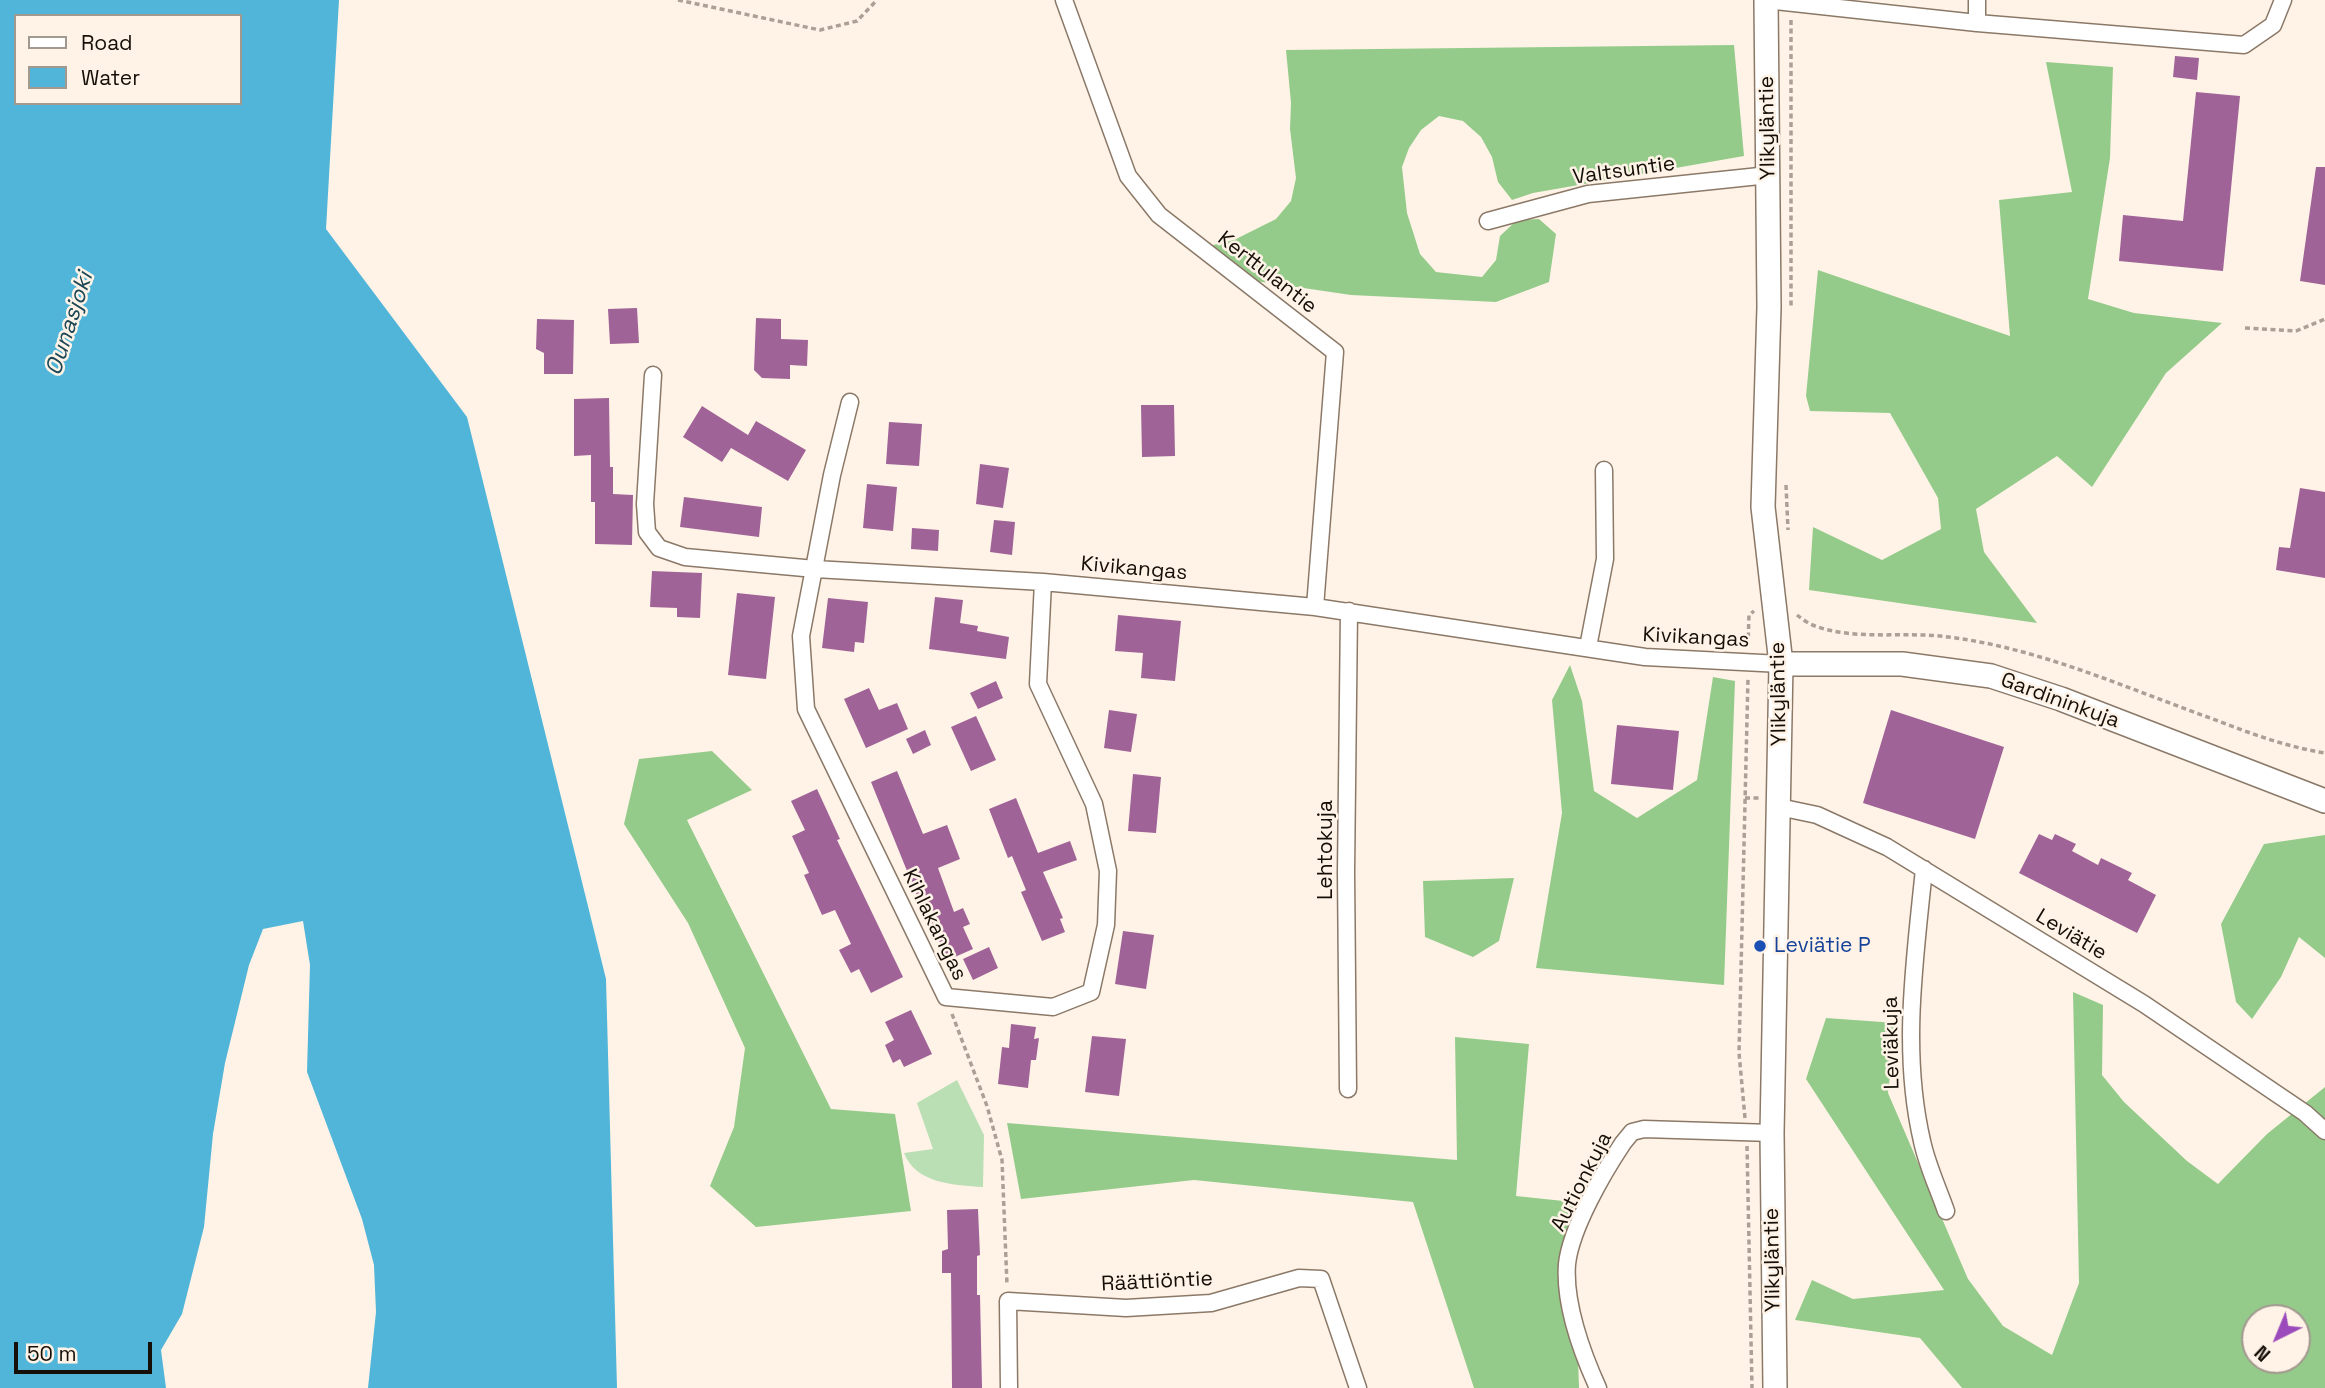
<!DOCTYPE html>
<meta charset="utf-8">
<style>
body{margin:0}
#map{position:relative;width:2325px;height:1388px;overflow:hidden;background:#fff3e7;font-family:"Space Grotesk",sans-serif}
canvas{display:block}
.legend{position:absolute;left:14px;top:14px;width:228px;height:91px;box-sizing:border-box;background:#fff3e7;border:2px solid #a1988e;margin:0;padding:9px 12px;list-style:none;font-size:21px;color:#150f08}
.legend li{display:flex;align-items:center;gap:14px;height:35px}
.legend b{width:35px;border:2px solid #a1988e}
.north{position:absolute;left:2241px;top:1304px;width:70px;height:70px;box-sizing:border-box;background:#fff3e7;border:2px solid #a1988e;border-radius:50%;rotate:223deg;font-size:19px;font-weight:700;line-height:28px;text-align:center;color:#150f08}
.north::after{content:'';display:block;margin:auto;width:24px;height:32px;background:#9b4bbb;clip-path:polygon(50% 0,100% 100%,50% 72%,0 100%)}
.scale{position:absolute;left:14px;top:1342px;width:138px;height:32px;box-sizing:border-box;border:4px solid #150f08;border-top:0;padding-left:9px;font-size:21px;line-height:24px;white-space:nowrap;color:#150f08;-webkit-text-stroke:5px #fff3e7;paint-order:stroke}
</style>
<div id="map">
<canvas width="2325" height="1388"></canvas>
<ul class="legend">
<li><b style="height:9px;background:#fff"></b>Road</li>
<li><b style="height:19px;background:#50b5d8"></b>Water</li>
</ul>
<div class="north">N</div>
<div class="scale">50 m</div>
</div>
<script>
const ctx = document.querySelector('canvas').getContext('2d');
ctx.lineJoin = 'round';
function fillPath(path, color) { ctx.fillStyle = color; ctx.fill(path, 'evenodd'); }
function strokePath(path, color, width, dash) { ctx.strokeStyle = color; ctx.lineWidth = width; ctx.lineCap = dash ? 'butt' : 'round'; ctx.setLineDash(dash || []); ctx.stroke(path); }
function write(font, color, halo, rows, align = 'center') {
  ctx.font = font + ' "Space Grotesk",sans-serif'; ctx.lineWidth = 5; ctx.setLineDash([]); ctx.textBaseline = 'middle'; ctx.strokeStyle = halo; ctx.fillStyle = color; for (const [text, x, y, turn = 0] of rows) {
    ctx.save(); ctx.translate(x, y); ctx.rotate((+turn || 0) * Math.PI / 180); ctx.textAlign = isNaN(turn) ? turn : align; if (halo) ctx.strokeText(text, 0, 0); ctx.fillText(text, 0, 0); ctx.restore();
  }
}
fillPath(new Path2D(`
 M957 1080 984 1135 983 1187C954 1185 916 1184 904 1153L933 1149 917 1103Z`), '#bbdfb4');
fillPath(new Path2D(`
 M1734 45 1744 156 1533 193 1512 200 1498 182 1492 157 1481 137 1463 121 1439 116 1421 130 1409 148 1402 167 1407 213 1420 254 1436 272 1482 277 1496 260 1500 236 1517 220 1539 219 1556 234 1549 282 1496 302 1351 295 1242 279 1209 246 1234 240 1276 219 1291 201 1296 178 1290 129 1291 103 1286 50Z
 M2046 62 2113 67 2110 158 2088 299 2134 313 2222 323 2166 373 2092 487 2057 456 1976 509 1984 552 2037 623 1809 590 1813 527 1882 560 1941 529 1938 498 1890 413 1810 411 1806 396 1818 270 2010 336 1999 200 2072 192Z
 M1570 665 1582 701 1594 791 1637 818 1697 780 1713 677 1735 681 1724 985 1536 968 1562 813 1552 700Z
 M712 751 752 790 687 820 831 1109 895 1114 911 1211 756 1227 710 1186 734 1127 745 1048 688 923 624 824 639 759Z
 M2325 835V958L2299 937 2281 977 2252 1019 2236 1002 2221 924 2264 844Z
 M1514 878 1499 941 1473 957 1425 937 1423 881Z
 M2073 992 2103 1005 2102 1075 2124 1102 2187 1161 2218 1184 2267 1134 2325 1087V1388H1962L1920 1338 1795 1320 1812 1280 1853 1299 1944 1290 1806 1079 1826 1018 1896 1023 1888 1093 1968 1279 2003 1326 2052 1355 2079 1283ZM2255 1318H2297V1360H2255Z
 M1455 1037 1529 1044 1516 1196 1573 1202 1579 1388H1474L1413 1202 1194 1180 1021 1199 1007 1123 1457 1160Z`), '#95cb8a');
fillPath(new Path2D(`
 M0 0H339L326 229 467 417 606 979 617 1388H368L376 1312 374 1265 362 1219 307 1072 310 965 303 921 263 929 249 965 225 1063 213 1134 204 1227 182 1314 161 1350 166 1388H0ZM16 16H240V103H16Z`), '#50b5d8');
fillPath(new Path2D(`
 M2175 56 2199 58 2197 80 2173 77Z
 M2196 92 2240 96 2223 271 2119 261 2123 215 2183 221Z
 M2316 167H2325V285L2300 281Z
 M637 308 639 343 610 344 608 309Z
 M756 318 781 319V339L808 340 807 366 790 365V379L762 378 754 370Z
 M537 319 574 320 573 374H544V353L536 349Z
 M609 398 610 467H613V494L633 495 632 545 595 544V502H591V455L574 456V399Z
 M1141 405H1174L1175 456 1142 457Z
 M702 406 748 435 756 421 806 450 788 481 731 448 722 462 683 437Z
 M889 422 922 424 919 466 886 464Z
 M980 464 1009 468 1003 508 976 504Z
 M867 484 897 487 893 531 863 528Z
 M2300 488 2325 492V578L2276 570 2279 547 2290 548Z
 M684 497 762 507 759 537 680 527Z
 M994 520 1015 522 1012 555 990 552Z
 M912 528 939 530 938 551 911 549Z
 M652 571 702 573 700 618 677 617V608L650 607Z
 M737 593 775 597 766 679 728 675Z
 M935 597 963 600 960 623 978 626 977 631 1009 637 1006 659 929 649Z
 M828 598 868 602 864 643 855 642 854 652 822 648Z
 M1118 615 1181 621 1175 681 1141 678 1143 653 1115 651Z
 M996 681 1003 698 978 709 970 693Z
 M869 688 879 710 897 703 908 729 866 748 844 699Z
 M1109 710 1137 714 1131 752 1104 748Z
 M1891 710 2004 747 1975 839 1863 803Z
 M976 716 996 760 971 771 951 727Z
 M1617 725 1679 731 1673 790 1611 784Z
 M925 730 931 745 913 754 906 739Z
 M897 771 923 834 947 825 960 859 938 868 954 912 963 908 970 924 963 927 973 949 948 960 922 903H920L871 782Z
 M1133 774 1161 777 1156 833 1128 831Z
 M817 789 840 839 837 840 903 977 871 993 859 969 851 973 839 950 851 944 835 910 822 915 804 875 809 873 792 836 805 830 791 801Z
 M1016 798 1038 853 1070 841 1077 860 1043 872 1063 918 1060 919 1065 932 1042 941 1021 892 1026 890 1012 856 1008 858 989 809Z
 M2039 834 2052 840 2055 834 2076 844 2072 851 2098 865 2101 858 2132 873 2128 880 2156 895 2137 933 2019 873Z
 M1123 931 1154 935 1146 989 1115 984Z
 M989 947 998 968 973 980 963 959Z
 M911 1010 932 1054 904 1067 900 1059 893 1063 885 1045 894 1040 885 1022Z
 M1011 1024 1036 1027 1034 1039 1039 1038 1036 1060H1031L1028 1088 998 1084 1002 1047 1009 1048Z
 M1092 1036 1126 1039 1119 1096 1085 1092Z
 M978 1209 980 1255 977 1256V1295H980L982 1388H952L951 1273H942V1251L948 1249 947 1210Z`), '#a06397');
const street = new Path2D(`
 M1064 0 1128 176 1159 215 1335 352 1315 607
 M1766 0 1977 23 2244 45 2273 25 2283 0
 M1977 0V23
 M1488 221 1588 194 1769 175
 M653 375 645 504 647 532 659 548 685 557 815 569 1043 582 1315 607 1645 657 1781 664
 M850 402 832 475 801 636 806 709 946 997 1053 1007 1091 992 1106 925 1108 871 1094 804 1038 684 1043 582
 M1588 647 1605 559 1604 470
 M1779 807 1817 815 1887 847 2144 1004 2305 1113 2325 1131
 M1924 869C1915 959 1901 1051 1922 1141 1927 1165 1938 1188 1946 1211
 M1348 1089 1346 872 1349 611
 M1009 1388 1008 1301 1126 1308 1211 1303 1299 1278 1321 1279 1358 1388
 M1598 1388C1582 1353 1564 1303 1567 1264 1571 1228 1603 1173 1623 1143L1632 1132 1644 1129 1772 1133`);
const secondary = new Path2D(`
 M1766 0 1769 307 1763 507 1781 664 1772 1133 1775 1388
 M1781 664H1902L1991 676 2061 699 2325 801`);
strokePath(street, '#8b7968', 19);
strokePath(secondary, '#8b7968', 26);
strokePath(new Path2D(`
 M678 0 820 30 857 21 877 0
 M1791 20V306
 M2245 328 2296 331 2325 319
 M1786 485 1788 530
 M1797 615C1802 619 1809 624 1815 626 1856 641 1905 631 1948 637 2039 648 2126 688 2213 719 2249 733 2287 747 2325 753
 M1748 646 1749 615 1754 611
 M1745 798H1760
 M952 1014 987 1106 1002 1160 1007 1285
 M1745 1118 1739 1053 1748 678
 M1747 1146 1752 1388`), '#aaa096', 3.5, [5, 3.5]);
strokePath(street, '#fff', 16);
strokePath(secondary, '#fff', 23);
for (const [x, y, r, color] of [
 [1760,946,7,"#1a4fb4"]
]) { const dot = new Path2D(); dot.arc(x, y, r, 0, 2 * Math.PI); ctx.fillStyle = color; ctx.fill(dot); strokePath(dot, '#fff3e7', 2.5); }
write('21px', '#150f08', '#fff3e7', [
 ["Ylikyläntie",1768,128,-91],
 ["Valtsuntie",1624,171,-8],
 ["Kerttulantie",1267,273,38],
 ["Kivikangas",1134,569,5],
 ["Kivikangas",1696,638,3],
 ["Ylikyläntie",1779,694,-91],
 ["Gardininkuja",2060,701,20],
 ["Lehtokuja",1326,850,-90],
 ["Kihlakangas",934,925,64],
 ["Leviätie",2071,935,31],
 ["Leviäkuja",1892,1043,-91],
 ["Autionkuja",1582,1182,-63],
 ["Ylikyläntie",1773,1260,-91],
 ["Räättiöntie",1157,1282,-3]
]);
write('21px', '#164399', '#fff3e7', [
 ["Leviätie P",1774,946]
], 'left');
write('italic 23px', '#1a4655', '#fff3e7', [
 ["Ounasjoki",70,324,-72]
]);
</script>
